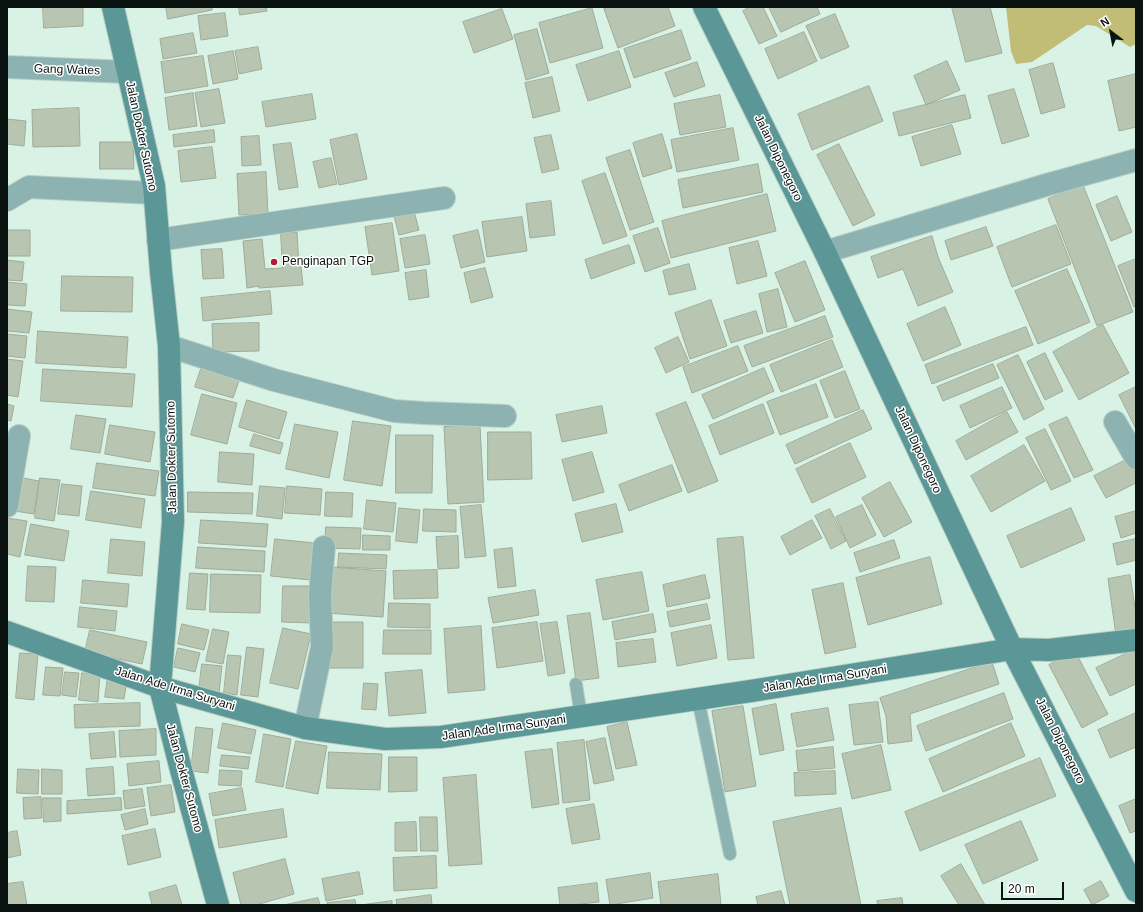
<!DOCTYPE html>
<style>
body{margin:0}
#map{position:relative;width:1143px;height:912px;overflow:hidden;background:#d9f2e6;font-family:Arial,sans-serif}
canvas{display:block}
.frame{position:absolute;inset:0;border:8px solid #0a130f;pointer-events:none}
.north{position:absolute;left:1091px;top:12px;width:40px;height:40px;-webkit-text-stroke:3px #fff;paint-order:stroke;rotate:328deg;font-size:11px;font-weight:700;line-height:16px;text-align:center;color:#0a130f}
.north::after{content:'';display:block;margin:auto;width:14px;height:18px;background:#0a130f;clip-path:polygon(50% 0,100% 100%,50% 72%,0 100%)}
.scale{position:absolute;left:1001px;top:882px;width:63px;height:18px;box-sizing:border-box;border:2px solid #0a130f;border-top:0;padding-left:5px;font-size:12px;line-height:14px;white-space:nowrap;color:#0a130f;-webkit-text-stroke:3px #fff;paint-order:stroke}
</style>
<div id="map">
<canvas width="1143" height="912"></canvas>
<div class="frame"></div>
<div class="north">N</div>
<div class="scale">20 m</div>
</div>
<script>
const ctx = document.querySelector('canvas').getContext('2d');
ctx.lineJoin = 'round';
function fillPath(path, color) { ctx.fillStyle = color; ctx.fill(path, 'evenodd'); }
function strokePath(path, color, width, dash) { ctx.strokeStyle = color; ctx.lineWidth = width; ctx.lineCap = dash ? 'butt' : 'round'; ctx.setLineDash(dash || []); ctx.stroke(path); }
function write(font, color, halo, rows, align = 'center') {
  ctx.font = font + ' Arial,sans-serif'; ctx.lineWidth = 3; ctx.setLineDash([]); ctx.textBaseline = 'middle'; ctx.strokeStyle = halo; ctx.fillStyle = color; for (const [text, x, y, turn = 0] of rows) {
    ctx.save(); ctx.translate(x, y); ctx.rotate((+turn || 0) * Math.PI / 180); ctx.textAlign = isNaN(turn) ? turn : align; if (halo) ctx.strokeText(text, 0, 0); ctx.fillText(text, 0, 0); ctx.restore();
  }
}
fillPath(new Path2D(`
 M1006 7H1136V44L1130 47 1096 26 1087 25 1032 62 1016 64 1011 51Z`), '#c1bd76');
const building = new Path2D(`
 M43 7H83V26L44 28Z
 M166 7H212V10L168 19Z
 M239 7H266L267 11 240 15Z
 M610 7H668L675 26 618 48 604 9Z
 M750 7H763L777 36 759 44 743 11Z
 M769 7H817L820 14 781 32Z
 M952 7H990L1002 53 966 62Z
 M592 8 603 48 550 63 539 23Z
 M502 9 513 39 474 53 463 22Z
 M225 13 228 36 201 40 198 16Z
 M835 14 849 47 821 59 806 26Z
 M537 29 549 73 526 80 514 35Z
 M681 30 691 59 634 78 624 49Z
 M804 32 817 61 778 79 765 49Z
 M193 33 197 53 163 59 160 39Z
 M258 47 262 69 239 74 235 51Z
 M233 51 238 79 213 84 208 56Z
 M619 51 631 87 588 101 576 65Z
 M203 56 208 86 165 93 161 62Z
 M947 61 960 90 926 105 914 76Z
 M697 62 705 86 674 97 665 73Z
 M1053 63 1065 107 1041 114 1029 70Z
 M1136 74V127L1119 131 1108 81Z
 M552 77 560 111 533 118 525 83Z
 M869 86 883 121 812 150 798 114Z
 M219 89 225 123 201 127 195 93Z
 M1014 89 1029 136 1002 144 988 96Z
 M193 93 197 126 169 130 165 98Z
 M312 94 316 119 266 127 262 102Z
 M720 95 726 127 680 135 674 104Z
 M965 95 971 118 899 136 893 113Z
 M79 108 80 146 33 147 32 110Z
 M7 119 26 121 24 146 7 144Z
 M952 125 961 154 921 166 912 137Z
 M733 128 739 160 677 172 671 140Z
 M214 130 215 142 174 147 173 135Z
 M357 134 367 179 339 185 330 140Z
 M662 134 672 168 643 177 633 143Z
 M551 135 559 169 542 173 534 138Z
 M259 136 261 165 242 166 241 137Z
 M100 142H133L134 169H100Z
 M291 143 298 187 279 190 273 145Z
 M839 144 875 215 853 226 817 155Z
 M212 147 216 178 181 182 178 151Z
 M630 150 654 222 630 230 606 158Z
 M331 158 337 184 319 188 313 162Z
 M758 164 763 192 683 208 678 180Z
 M266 172 268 214 239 215 237 174Z
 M605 173 627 236 603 244 582 181Z
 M1083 185 1133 312 1097 326 1048 199Z
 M767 194 776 231 671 258 662 221Z
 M1117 196 1132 232 1111 241 1096 205Z
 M551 201 555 235 530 238 526 204Z
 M414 211 419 230 399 235 394 216Z
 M522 217 527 251 487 257 482 222Z
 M392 223 399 271 372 275 365 227Z
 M1056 225 1071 264 1012 287 997 247Z
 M986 227 993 246 951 260 945 241Z
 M658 228 670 263 645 272 633 236Z
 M7 230H30V256H7Z
 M478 230 485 262 461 268 453 236Z
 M281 232H297L299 267 301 266 303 285 259 288V286L247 288 243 241 262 239 265 269 282 268Z
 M425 235 430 264 405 268 400 239Z
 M932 236 938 257 953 292 918 306 903 269 878 278 871 257Z
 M758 241 767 276 737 284 729 248Z
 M629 245 635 263 591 279 585 260Z
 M222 249 224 278 203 279 201 250Z
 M1136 259V306L1134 307 1118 266Z
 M7 260 24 262 22 281 7 280Z
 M805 261 825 310 795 322 775 273Z
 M689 264 696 289 669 295 663 271Z
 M485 268 493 297 471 303 464 273Z
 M1067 269 1090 322 1038 344 1015 291Z
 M426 270 429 297 409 300 405 273Z
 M62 276 133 277 132 312 61 311Z
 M7 282 27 284 25 306 7 305Z
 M778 289 787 327 767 332 759 294Z
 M270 291 272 314 203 321 201 298Z
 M711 300 727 346 690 359 675 313Z
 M945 307 961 345 923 361 907 324Z
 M7 309 32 312 29 333 7 331Z
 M756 311 763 333 731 343 724 321Z
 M825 316 833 337 752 367 744 346Z
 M259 323V351L213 352 212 324Z
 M1103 325 1129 373 1079 400 1053 352Z
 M1026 327 1033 345 932 384 925 365Z
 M38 331 128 337 126 368 36 363Z
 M7 334 27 336 25 358 7 356Z
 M678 337 689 362 666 373 655 348Z
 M832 340 843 367 781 392 770 365Z
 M738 346 748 371 692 393 683 367Z
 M1045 353 1063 391 1045 400 1027 362Z
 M1018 355 1044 409 1024 420 997 365Z
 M7 359 23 361 18 397 7 395Z
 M993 364 999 378 943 401 937 387Z
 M202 366 240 378 233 398 195 387Z
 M764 368 774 391 713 419 702 395Z
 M43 369 135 374 132 407 41 401Z
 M845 371 860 409 835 418 820 381Z
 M816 384 828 417 780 435 767 402Z
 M1002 387 1012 408 970 428 960 406Z
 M1136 387V429L1119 395Z
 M202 394 237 403 227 444 191 435Z
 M247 400 287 412 279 439 239 427Z
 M686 402 718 481 688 493 656 414Z
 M7 404 14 406 11 421 7 420Z
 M763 404 774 433 720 455 709 426Z
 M602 406 607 433 562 442 556 415Z
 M863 410 872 429 795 464 786 445Z
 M1007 412 1018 432 966 460 956 441Z
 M76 415 106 419 100 453 71 449Z
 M1067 417 1093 470 1074 478 1049 425Z
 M353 421 391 426 382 486 344 480Z
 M295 424 338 432 329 478 286 469Z
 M110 425 155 432 150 462 105 454Z
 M480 425 484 502 448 504 444 427Z
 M1045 429 1071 481 1051 490 1026 438Z
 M488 432H531L532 479 488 480Z
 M254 434 283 443 280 454 250 446Z
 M396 435H433L432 493H396Z
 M850 443 866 477 812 503 796 469Z
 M1024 445 1045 481 991 512 971 476Z
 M220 452 254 454 252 485 218 482Z
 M592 452 604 492 573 501 562 460Z
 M1128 459 1136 474V483L1106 498 1094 476Z
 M97 463 159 471 155 496 93 488Z
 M672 465 682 491 629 511 619 485Z
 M13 476 39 481 34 514 8 510Z
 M40 478 60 480 54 521 35 518Z
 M890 482 912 522 884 537 862 498Z
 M62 484 82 486 79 516 58 514Z
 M260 486 285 488 282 519 257 516Z
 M287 486 322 489 320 515 285 513Z
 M91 491 145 499 141 528 86 520Z
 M188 492 253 493 252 514 188 512Z
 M326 492 353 493 352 517 325 516Z
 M367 500 396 503 393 532 364 529Z
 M616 504 623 532 582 542 575 514Z
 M481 505 486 556 465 558 460 507Z
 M862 505 876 535 850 548 836 517Z
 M399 508 420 510 417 543 396 541Z
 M1071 508 1085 540 1021 568 1007 536Z
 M424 509 456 510V532L423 531Z
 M830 509 846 541 831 549 815 516Z
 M1136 511V533L1121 538 1115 517Z
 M7 518 27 521 20 557 7 554Z
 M201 520 268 524 266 547 199 543Z
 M812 520 822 538 790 555 781 537Z
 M31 524 69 531 64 561 25 555Z
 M326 527 361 528 360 549 325 548Z
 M363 535 390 536V550H363Z
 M458 536 459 568 438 569 436 537Z
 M743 537 754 658 728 660 717 539Z
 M111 539 145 542 142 576 108 573Z
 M275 539 315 543 310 580 271 576Z
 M1136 539V560L1117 565 1113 544Z
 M894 540 900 558 860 572 854 553Z
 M198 547 265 551 264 572 196 568Z
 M512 548 516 586 498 588 494 550Z
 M339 553 387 555 386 569 338 567Z
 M930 557 942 604 868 625 856 578Z
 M28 566 56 567 54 602 26 601Z
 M330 567 386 571 383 617 326 613Z
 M437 570 438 598 394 599 393 571Z
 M642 572 649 611 603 620 596 580Z
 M190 573 208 574 205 610 187 609Z
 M211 574 261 575 260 613 210 612Z
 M705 575 710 598 667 607 663 585Z
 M1130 575 1136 614V632L1116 635 1108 579Z
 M83 580 129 584 127 607 81 603Z
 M843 583 856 647 825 654 812 590Z
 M283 586H312L311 623 282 622Z
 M535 590 539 615 493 623 488 598Z
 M389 603 430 604V628L388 627Z
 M707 604 710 619 670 627 667 612Z
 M80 607 117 611 115 631 78 627Z
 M590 613 599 678 576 681 567 616Z
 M653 614 656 632 615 640 612 622Z
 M328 622H363V668H328Z
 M537 622 543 661 497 668 492 628Z
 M557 622 565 673 548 676 540 624Z
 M182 624 209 630 204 650 178 644Z
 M711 625 717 658 677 666 671 633Z
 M481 626 485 690 448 693 444 629Z
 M283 628 311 634 298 689 270 683Z
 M213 629 229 632 223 664 206 661Z
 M90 630 147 642 142 664 85 652Z
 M384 630H431V654H383Z
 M653 639 656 662 618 667 616 643Z
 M247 647 264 649 258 697 241 695Z
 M178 648 200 653 195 672 174 667Z
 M1136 649V684L1110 696 1096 668Z
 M1075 651 1108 714 1082 728 1049 665Z
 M20 653 38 654 34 700 16 698Z
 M228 655 241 656 237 695 224 693Z
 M992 662 999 684 910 714 912 741 888 744 886 716 880 698Z
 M202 664 222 666 219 693 199 691Z
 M46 667 63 668 60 696 43 695Z
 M422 670 426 713 389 716 385 673Z
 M65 672 79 673 76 697 62 695Z
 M82 673 100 674 98 702 79 700Z
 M108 677 127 680 124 699 105 697Z
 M364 683 378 684 376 710 362 709Z
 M1004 693 1013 719 926 751 917 726Z
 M878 702 883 742 854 745 849 705Z
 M140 703V726L75 728 74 705Z
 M776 704 784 750 760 755 752 709Z
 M743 706 756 786 725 792 712 711Z
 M828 708 834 740 797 747 791 714Z
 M1136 713V747L1110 758 1098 730Z
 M627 722 637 765 616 769 607 727Z
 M223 723 256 730 251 754 218 748Z
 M1011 723 1025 756 943 792 929 759Z
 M196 727 213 729 208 773 191 771Z
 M156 729V755L120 757 119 731Z
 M114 732 116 757 91 759 89 734Z
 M264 734 291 739 283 787 256 782Z
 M605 738 614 780 594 784 586 742Z
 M584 740 590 800 563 803 557 743Z
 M296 741 327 746 318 794 286 788Z
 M881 745 891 790 852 799 842 754Z
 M833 747 835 768 798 771 796 751Z
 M552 749 559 804 532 808 525 752Z
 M329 752 382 754 380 790 327 788Z
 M222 755 250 757 248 769 220 766Z
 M389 757H417V791L389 792Z
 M1040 758 1056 796 920 851 905 812Z
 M159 761 161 782 129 786 127 764Z
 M113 767 115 794 88 796 86 769Z
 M18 769 39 770 38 794 17 793Z
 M42 769 62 770V794H42Z
 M220 770 242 771 241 786 219 785Z
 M835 771 836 794 795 796 794 773Z
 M476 775 482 864 449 866 443 778Z
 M171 785 175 812 151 816 147 788Z
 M242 788 246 810 213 816 209 794Z
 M142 789 145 806 125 809 123 791Z
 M41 797 42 818 24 819 23 798Z
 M43 798H61V821L44 822Z
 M121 798 122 810 67 814V801Z
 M1136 799V831L1130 833 1119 806Z
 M594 804 600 839 572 844 566 809Z
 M841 808 861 905H790L773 822Z
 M145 809 148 824 125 830 121 815Z
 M283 809 287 837 219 848 215 820Z
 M420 817H437L438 851H421Z
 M1021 821 1038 860 983 884 965 845Z
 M416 822 417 851H395V823Z
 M155 829 161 857 128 865 122 836Z
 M17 831 21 855 7 858V833Z
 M436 856 437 888 394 891 393 858Z
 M285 859 294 894 256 905H241L233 873Z
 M961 864 985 905H959L941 876Z
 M359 872 363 894 326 901 322 879Z
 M650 873 653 898 610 905 606 880Z
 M718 874 721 905H661L658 882Z
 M1101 881 1109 896 1092 905 1084 890Z
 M23 882 27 905H7V884Z
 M597 883 599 902 571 905H560L558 888Z
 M176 885 182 905H152L149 893Z
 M781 891 785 905H758L756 897Z
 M431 895 432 905H397L396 900Z
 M318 898 320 905H284Z
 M902 898 903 905H878L877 901Z
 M355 900 356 905H327V903Z
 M392 901V905H361Z`);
fillPath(building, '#b7c5b1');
strokePath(building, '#9eab98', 1);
const lane = new Path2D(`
 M576 684 581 716
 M698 699 730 854`);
const street = new Path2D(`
 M7 67 127 72
 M7 200 29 187 154 193
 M158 240 444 198
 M825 252 1046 185 1136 160
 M169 346 274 380 394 411 424 413 505 416
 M1115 422 1136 458
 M7 506 19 436
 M305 728 322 647 320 595 324 547`);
const secondary = new Path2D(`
 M113 7 154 186 161 272 169 346 173 522 160 687 180 766 218 905
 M704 7 825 252 1012 649 1136 891
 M7 632 160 687 305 728 385 739 441 737 751 691 1012 649 1049 650 1136 640`);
strokePath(lane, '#b8cec4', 14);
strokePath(street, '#b8cec4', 24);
strokePath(secondary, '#b8cec4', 24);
strokePath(lane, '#8cb3b2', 12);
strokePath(street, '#8cb3b2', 22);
strokePath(secondary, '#5b9796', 22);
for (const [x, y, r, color] of [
 [274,262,4,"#b01d39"]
]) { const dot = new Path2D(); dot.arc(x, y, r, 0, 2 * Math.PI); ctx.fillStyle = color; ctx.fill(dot); strokePath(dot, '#fff', 1.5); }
write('12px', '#0a130f', '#fff', [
 ["Gang Wates",67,70,2],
 ["Jalan Dokter Sutomo",141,136,78],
 ["Jalan Diponegoro",778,158,64],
 ["Jalan Diponegoro",918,450,65],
 ["Jalan Dokter Sutomo",172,457,-91],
 ["Jalan Ade Irma Suryani",825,679,-9],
 ["Jalan Ade Irma Suryani",175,689,17],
 ["Jalan Ade Irma Suryani",504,728,-8],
 ["Jalan Diponegoro",1060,741,63],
 ["Jalan Dokter Sutomo",184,778,75]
]);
write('12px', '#0a130f', '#fff', [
 ["Penginapan TGP",282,262]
], 'left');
</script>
